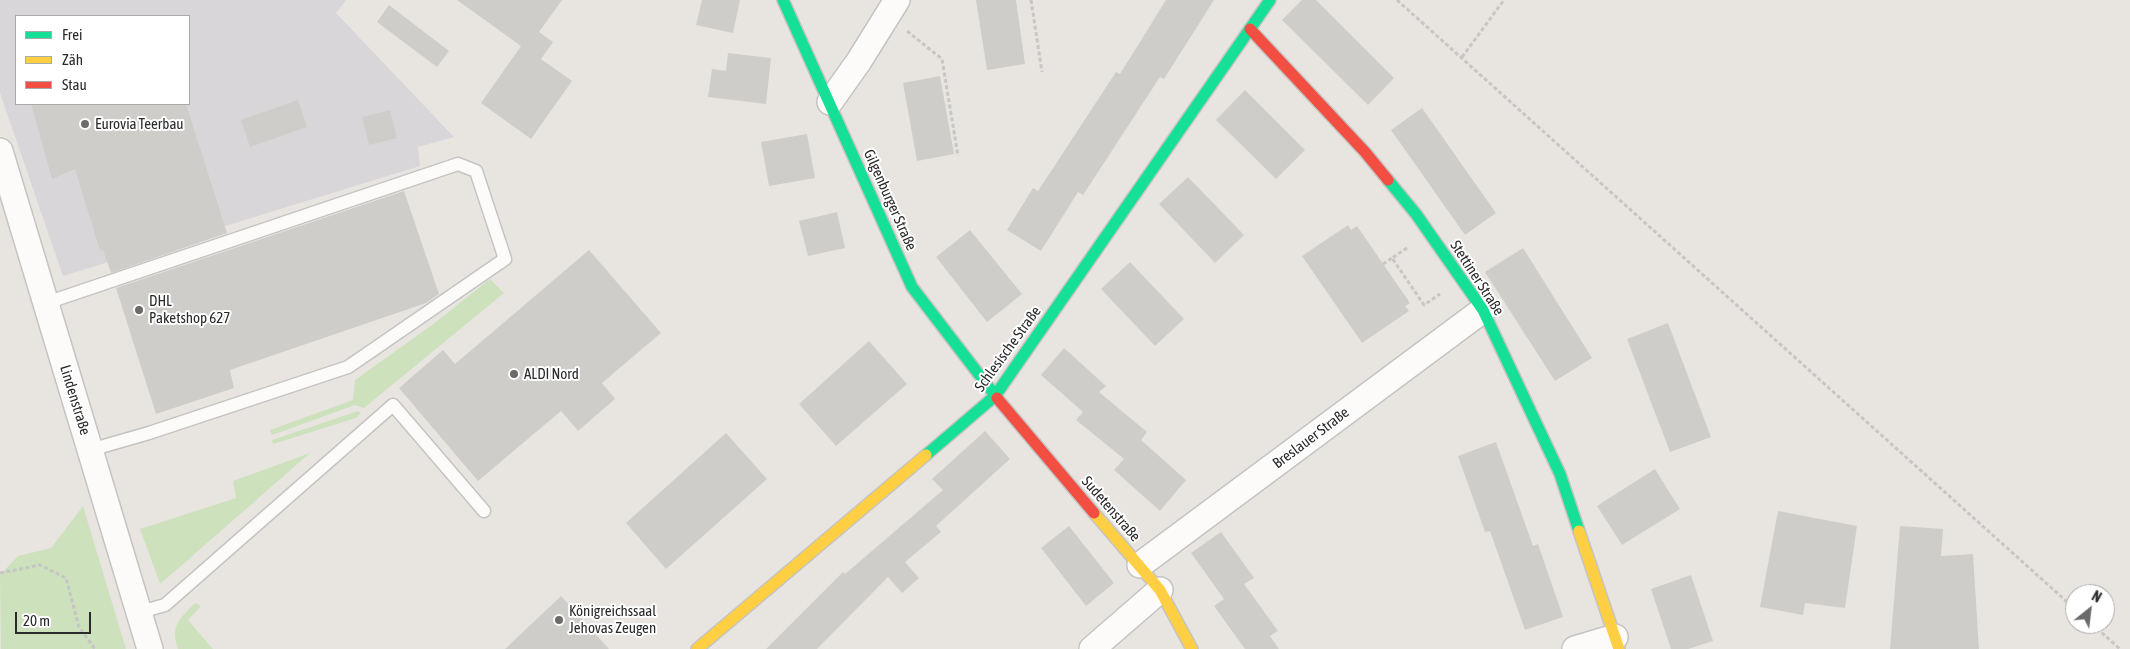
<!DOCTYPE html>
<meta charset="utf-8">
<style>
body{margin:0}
#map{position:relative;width:2130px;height:649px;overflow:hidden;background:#e8e5e1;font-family:"Asap Condensed",sans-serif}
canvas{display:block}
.legend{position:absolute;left:15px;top:15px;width:175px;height:90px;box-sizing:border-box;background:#fff;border:1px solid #aaa;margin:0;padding:6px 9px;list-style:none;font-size:15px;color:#2a2a2a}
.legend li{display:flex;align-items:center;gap:10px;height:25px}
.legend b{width:25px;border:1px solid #aaa}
.north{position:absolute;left:2065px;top:584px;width:50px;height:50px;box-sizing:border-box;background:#fff;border:1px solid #aaa;border-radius:50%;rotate:29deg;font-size:14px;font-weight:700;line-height:20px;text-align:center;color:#2a2a2a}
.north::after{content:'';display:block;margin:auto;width:18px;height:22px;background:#6c6b6a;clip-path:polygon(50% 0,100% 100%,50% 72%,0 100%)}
.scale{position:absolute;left:15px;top:612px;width:76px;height:22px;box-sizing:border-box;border:2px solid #2a2a2a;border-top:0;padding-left:6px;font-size:15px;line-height:18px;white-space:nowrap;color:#2a2a2a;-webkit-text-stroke:4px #fff;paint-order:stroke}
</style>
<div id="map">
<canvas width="2130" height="649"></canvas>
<ul class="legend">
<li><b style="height:6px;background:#16e098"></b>Frei</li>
<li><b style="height:6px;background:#ffcf43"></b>Zäh</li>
<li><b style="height:6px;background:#f24e42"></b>Stau</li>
</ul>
<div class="north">N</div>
<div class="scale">20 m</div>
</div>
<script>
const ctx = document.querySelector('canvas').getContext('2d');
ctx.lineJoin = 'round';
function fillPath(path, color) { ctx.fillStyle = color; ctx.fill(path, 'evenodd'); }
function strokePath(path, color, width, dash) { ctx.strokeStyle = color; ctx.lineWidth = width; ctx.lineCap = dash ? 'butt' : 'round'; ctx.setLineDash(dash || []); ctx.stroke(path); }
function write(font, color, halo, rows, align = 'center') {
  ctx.font = font + ' "Asap Condensed",sans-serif'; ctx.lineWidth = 4; ctx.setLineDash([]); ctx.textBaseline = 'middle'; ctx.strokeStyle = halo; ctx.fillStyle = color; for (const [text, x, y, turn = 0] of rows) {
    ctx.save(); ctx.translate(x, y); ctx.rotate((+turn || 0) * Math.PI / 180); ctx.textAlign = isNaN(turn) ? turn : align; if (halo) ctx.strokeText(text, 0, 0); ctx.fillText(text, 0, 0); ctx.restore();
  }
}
fillPath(new Path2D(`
 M0 0H346L336 13 454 137 418 147 420 166 63 276 0 93ZM16 16H189V104H16Z`), '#d8d6d8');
fillPath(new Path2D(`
 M490 279 504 293 364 408 355 405 272 435 270 430 353 400 355 380 432 325Z
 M358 411 361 413 356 418 273 444 272 440Z
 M310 453 174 572 160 584 140 529 236 498 233 481Z
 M83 506 126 649H1L0 575 18 556 51 548Z
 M195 603 201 606 188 620 213 649H178C170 625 179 620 195 603Z`), '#cde1bd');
fillPath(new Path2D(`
 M457 0H562L539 32 553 42 541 59 572 81 531 139 481 103 521 46Z
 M702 0H740L733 33 696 25Z
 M976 0H1016L1025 64 987 70Z
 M1166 0H1214L1164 79 1160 77 1083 195 1078 192 1041 251 1007 230 1033 188 1038 191 1116 72 1120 74Z
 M1302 0H1316L1394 78 1368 105 1282 20Z
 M389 5 449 51 437 67 377 22Z
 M728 53 771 58 766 104 708 97 712 69 726 71Z
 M940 76 954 154 917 161 903 83Z
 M1245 90 1305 150 1276 179 1216 120Z
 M298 100 307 127 250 147 241 120Z
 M31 104H186L227 233 111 273 103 250 100 251 75 169 52 179Z
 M1422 108 1496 213 1465 235 1391 130Z
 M390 110 397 138 369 145 362 117Z
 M807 134 815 178 769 186 761 142Z
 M1188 177 1244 235 1215 263 1159 204Z
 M404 191 439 294 426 303 230 370 234 388 156 414 116 288Z
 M837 212 845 248 808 256 799 221Z
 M1348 225 1351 230 1357 226 1410 303 1405 306 1409 311 1362 343 1302 256Z
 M970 230 1022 294 987 322 936 257Z
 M1523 248 1592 358 1555 381 1485 272Z
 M589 250 661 333 602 383 615 399 578 431 561 411 478 481 399 388 443 350 455 364Z
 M1130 262 1184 319 1155 346 1101 289Z
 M1668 323 1711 437 1670 452 1627 339Z
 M869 341 907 384 836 446 799 404Z
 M1064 348 1106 386 1099 392 1147 432 1141 440 1186 480 1160 511 1114 470 1124 459 1076 420 1083 412 1041 375Z
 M985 431 1010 459 936 526 941 532 905 562 919 578 902 593 888 577 817 649H766L843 572 845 574 943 490 932 479Z
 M726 433 767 479 666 569 626 523Z
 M1496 442 1533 546 1538 544 1563 617 1525 630 1490 531 1485 532 1458 456Z
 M1655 469 1680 509 1622 545 1597 506Z
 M1778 511 1857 526 1845 608 1805 603 1803 615 1760 607Z
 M1069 526 1114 583 1086 606 1041 548Z
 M1900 526 1943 529 1941 556 1973 554 1979 649H1890Z
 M1221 532 1254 578 1244 584 1278 631 1270 636 1279 649H1245L1214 606 1224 599 1191 553Z
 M1691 575 1713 641 1688 649H1671L1651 589Z
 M561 596 609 649H505Z`), '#cfcdca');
const lane = new Path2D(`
 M46 303 458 164 476 171 505 259 348 367 149 433 90 450
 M140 612 165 605 393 405 484 511`);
const street = new Path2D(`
 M830 102 859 61 897 0
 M0 151 150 649
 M1140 565 1483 310
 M1092 649 1160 590
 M1575 649 1615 637`);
const fast = new Path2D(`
 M783 0 912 287 997 398
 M1388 180 1416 214 1483 310 1560 474 1579 531
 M926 455 995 396 1270 0`);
const slow = new Path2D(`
 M1094 513 1160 590 1192 649
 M1579 531 1619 649
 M697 649 926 455`);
const jam = new Path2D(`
 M1250 29 1365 152 1388 180
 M997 398 1094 513`);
strokePath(lane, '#c4c4c3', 15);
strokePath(street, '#c4c4c3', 28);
strokePath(fast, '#c4c4c3', 14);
strokePath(slow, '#c4c4c3', 14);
strokePath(jam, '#c4c4c3', 14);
strokePath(new Path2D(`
 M1031 0 1042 72
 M1397 0 2075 609
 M907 31 942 59 958 156
 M1462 57 1504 0
 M1407 248 1392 258 1424 305 1440 294
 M1383 264 1392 258
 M0 573 40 565 66 578 79 627 95 649
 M2092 624 2120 649`), '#c6c6c5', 3, [4, 2.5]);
strokePath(lane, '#fcfbfa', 12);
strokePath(street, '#fcfbfa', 25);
strokePath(fast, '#16e098', 11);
strokePath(slow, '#ffcf43', 11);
strokePath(jam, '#f24e42', 11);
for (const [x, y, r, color] of [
 [85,124,5,"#6c6b6a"],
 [139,310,5,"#6c6b6a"],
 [514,374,5,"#6c6b6a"],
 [559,620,5,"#6c6b6a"]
]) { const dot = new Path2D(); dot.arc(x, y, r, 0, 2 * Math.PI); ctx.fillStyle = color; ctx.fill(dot); strokePath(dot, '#fff', 2); }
write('15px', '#2a2a2a', '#fff', [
 ["Eurovia Teerbau",95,124],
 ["DHL",149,301],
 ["Paketshop 627",149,318],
 ["ALDI Nord",524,374],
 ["Königreichssaal",569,611],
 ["Jehovas Zeugen",569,628]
], 'left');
write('15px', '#2a2a2a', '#fff', [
 ["Gilgenburger Straße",890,200,66],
 ["Stettiner Straße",1477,278,57],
 ["Schlesische Straße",1008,349,-54],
 ["Lindenstraße",75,400,73],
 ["Breslauer Straße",1311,438,-37],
 ["Sudetenstraße",1111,509,49]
]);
</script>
